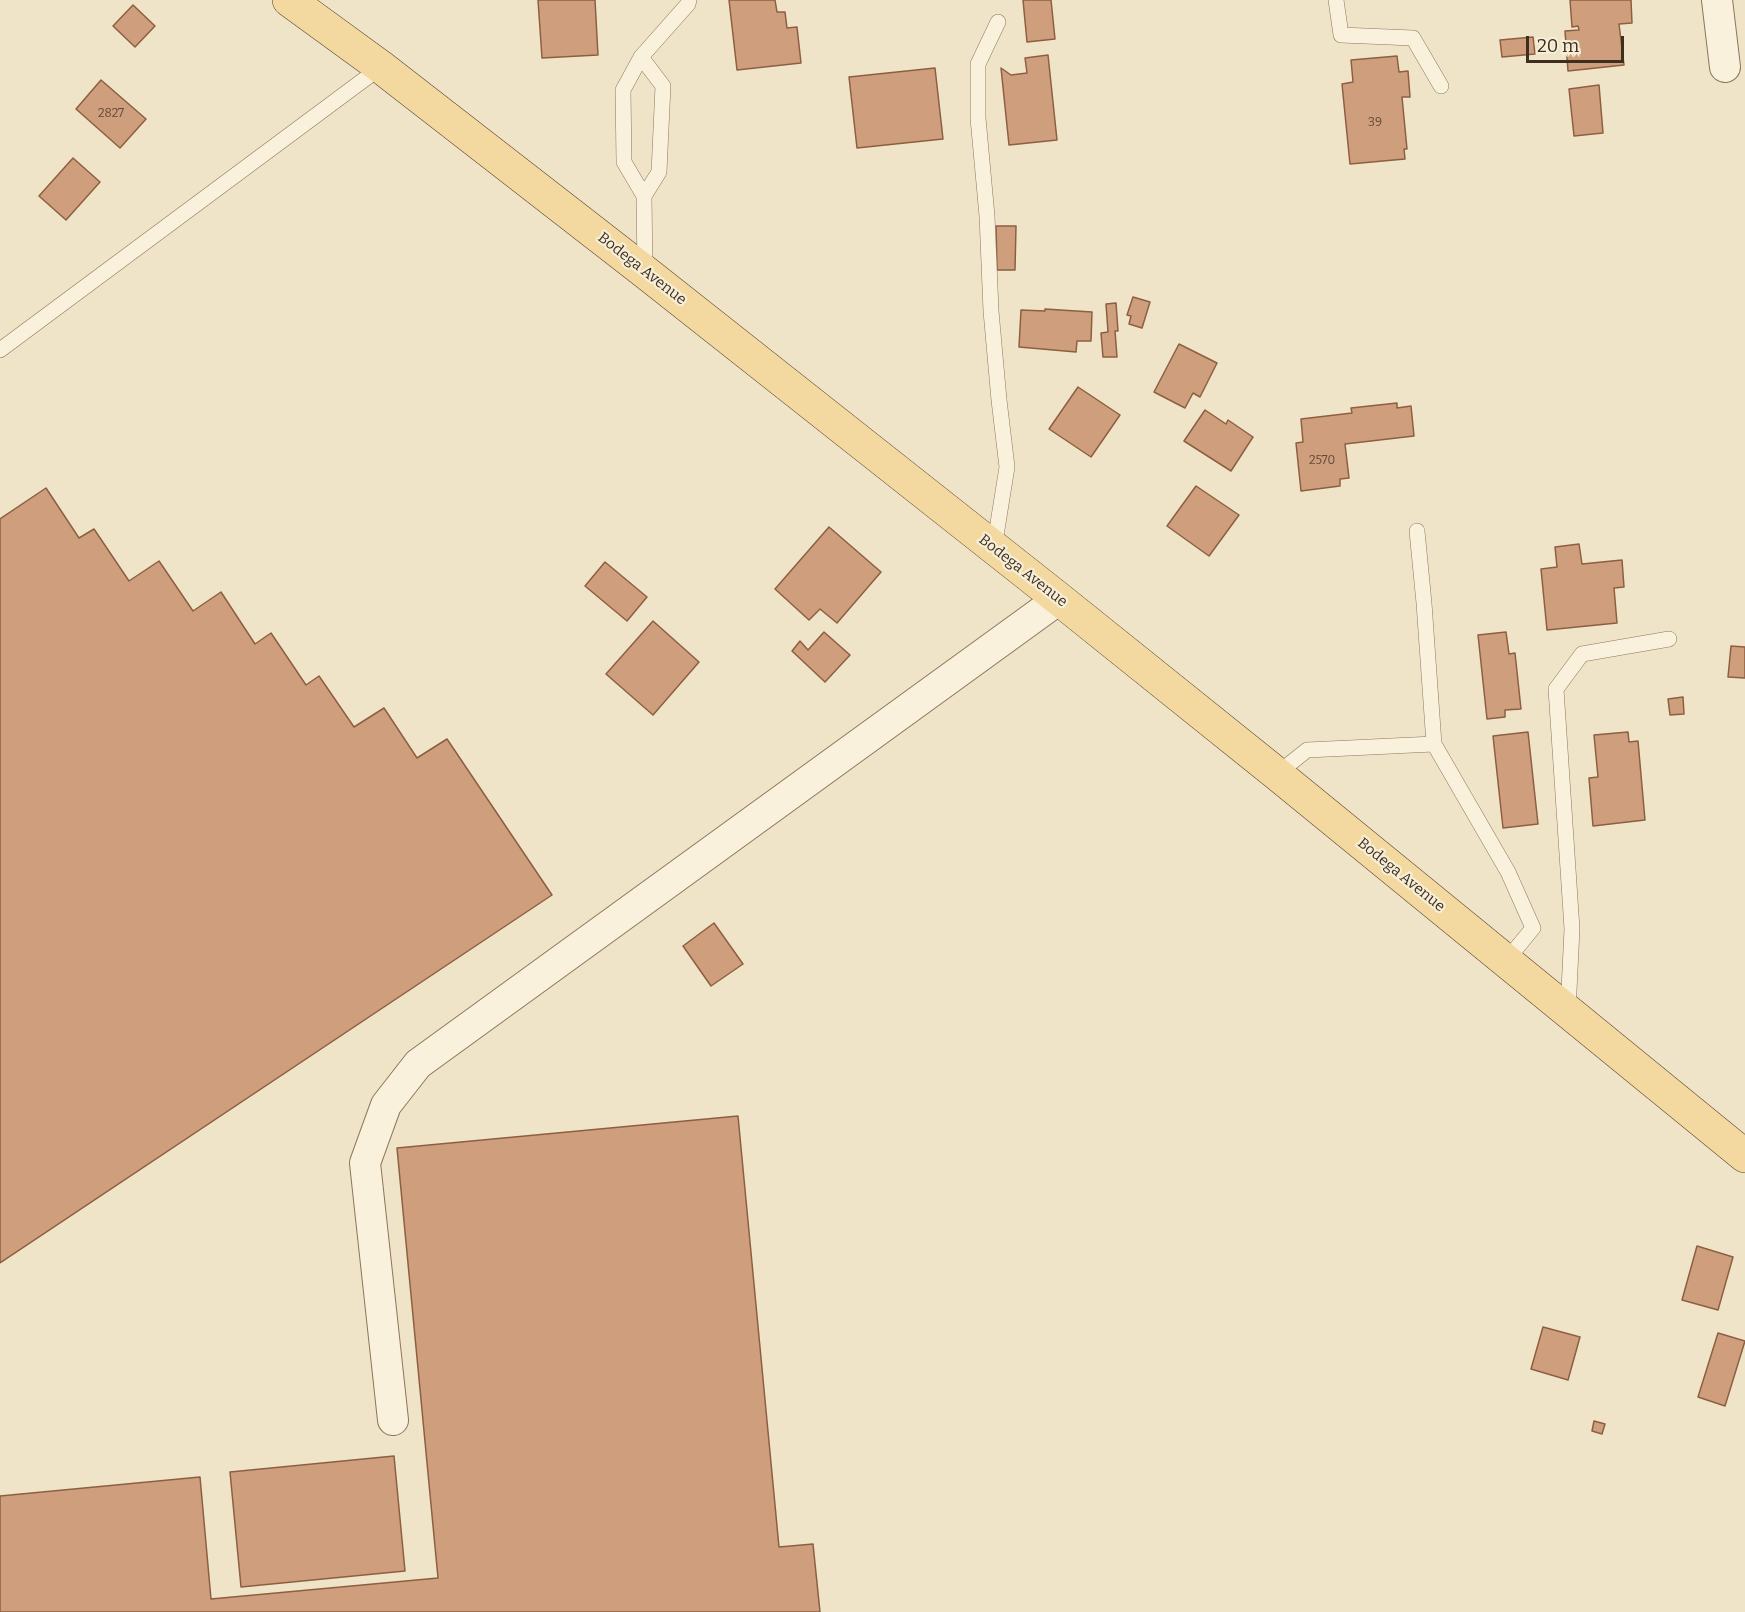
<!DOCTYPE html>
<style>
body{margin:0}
#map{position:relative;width:1745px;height:1612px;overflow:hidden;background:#f0e4c8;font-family:Bitter,serif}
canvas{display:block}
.scale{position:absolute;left:1526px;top:36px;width:98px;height:27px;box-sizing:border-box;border:3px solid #3d2e20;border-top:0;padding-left:8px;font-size:18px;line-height:21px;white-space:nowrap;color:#3d2e20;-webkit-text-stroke:4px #f7eed8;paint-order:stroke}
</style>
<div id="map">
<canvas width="1745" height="1612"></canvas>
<div class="scale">20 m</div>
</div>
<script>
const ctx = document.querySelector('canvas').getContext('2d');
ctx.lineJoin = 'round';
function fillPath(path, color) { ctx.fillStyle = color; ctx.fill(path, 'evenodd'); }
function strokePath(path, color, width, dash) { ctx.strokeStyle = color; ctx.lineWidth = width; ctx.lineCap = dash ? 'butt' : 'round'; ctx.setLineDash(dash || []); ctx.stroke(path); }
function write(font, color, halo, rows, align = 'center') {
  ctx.font = font + ' Bitter,serif'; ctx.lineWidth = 4.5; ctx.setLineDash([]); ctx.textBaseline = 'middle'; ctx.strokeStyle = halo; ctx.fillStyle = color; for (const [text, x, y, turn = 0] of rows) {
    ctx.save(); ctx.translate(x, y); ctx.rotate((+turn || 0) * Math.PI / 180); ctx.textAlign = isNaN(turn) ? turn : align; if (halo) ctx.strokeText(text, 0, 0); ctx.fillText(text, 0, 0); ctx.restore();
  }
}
const building = new Path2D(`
 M538 0H595L598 55 542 58Z
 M729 0H775L777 12H785L787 28 797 27 801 63 737 70Z
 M1023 0H1051L1055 39 1027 42Z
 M1570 0H1631L1632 23 1619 24 1624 65 1568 71 1565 31 1579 30 1578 26 1572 27Z
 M133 5 155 26 135 47 113 26Z
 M1533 37 1535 54 1502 57 1500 40Z
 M1048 55 1057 140 1009 145 1001 68 1011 75 1027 73 1025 58Z
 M1397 56 1399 72 1408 71 1410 97H1402L1407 149H1404L1405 159 1350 164 1342 84 1353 82 1351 60Z
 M935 68 943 139 857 148 849 77Z
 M101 80 146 119 120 148 76 109Z
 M1599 85 1603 133 1574 136 1569 89Z
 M73 158 100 182 66 220 39 196Z
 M996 226H1016L1015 270H997Z
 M1133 297 1150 302 1142 328 1129 324 1131 316 1127 315Z
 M1116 303 1118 331H1115L1117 357H1103L1101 333 1108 332 1106 304Z
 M1045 309 1092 312 1091 341H1077L1076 352 1019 347 1021 310 1045 311Z
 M1179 344 1217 363 1200 397 1193 393 1185 408 1154 392Z
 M1078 387 1120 415 1091 457 1049 429Z
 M1397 403V408L1411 406 1414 436 1345 444 1349 478 1340 479V486L1301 491 1296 443 1303 442 1301 419 1352 413 1351 408Z
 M1205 410 1226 424 1228 420 1253 437 1231 471 1184 441Z
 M1196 486 1239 515 1209 556 1167 526Z
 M46 488 79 538 94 529 129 581 159 561 193 611 221 592 255 644 271 633 306 685 319 676 354 727 384 708 417 758 447 739 552 895 0 1263V519Z
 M829 527 881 572 837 623 820 609 809 620 775 589Z
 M1579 544 1582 564 1622 560 1624 587 1614 588 1617 623 1547 630 1541 569 1557 567 1555 547Z
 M605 562 647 597 627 621 585 586Z
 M653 621 699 662 653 715 606 674Z
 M824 632 850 655 825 682 792 651 800 641 808 650Z
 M1506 632 1509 654 1515 653 1521 709 1505 710V717L1487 719 1478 635Z
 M1731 646 1745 647V678L1728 677Z
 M1683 697 1684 714 1670 715 1668 699Z
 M1528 732 1538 824 1503 828 1493 736Z
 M1628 732 1629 742 1638 741 1645 820 1593 826 1589 778 1598 777 1594 735Z
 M714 923 743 964 711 986 683 946Z
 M738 1116 779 1547 813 1544 820 1612H0V1496L200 1477 211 1599 438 1578 397 1148Z
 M1697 1246 1733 1257 1718 1310 1682 1300Z
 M1543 1327 1580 1337 1568 1380 1531 1369Z
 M1718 1333 1745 1341 1725 1406 1698 1397Z
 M1594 1421 1605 1424 1602 1434 1592 1431Z
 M394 1456 405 1571 241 1587 230 1472Z`);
fillPath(building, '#cf9f7d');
strokePath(building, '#8d5f41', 1.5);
const lane = new Path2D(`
 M1336 0 1341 35 1413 38 1441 86
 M641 57 663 86 659 172 644 196
 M645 272 644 196 624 162 623 90 641 57 688 4 689 0
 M0 350 381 67
 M1417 531 1424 603 1434 744 1508 872 1533 928 1506 961
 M994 548 1007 467 999 400 991 311 987 216 978 118V64L998 22
 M1277 774 1307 750 1434 744
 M1568 1011 1572 929 1556 689 1582 654 1669 639`);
const street = new Path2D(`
 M1717 0 1725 67
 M393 1420 365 1163 386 1105 418 1064 1059 599`);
const primary = new Path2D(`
 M289 0 381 67 645 272 1059 599 1277 774 1745 1156`);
strokePath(lane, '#8d765c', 16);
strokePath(street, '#8d765c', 32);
strokePath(primary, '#5b4430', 34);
strokePath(lane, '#faf1dc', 15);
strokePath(street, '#faf1dc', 30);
strokePath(primary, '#f3d9a0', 33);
write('12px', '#624a37', null, [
 ["2827",111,114],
 ["39",1375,123],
 ["2570",1322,461]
]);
write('15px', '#3d2e20', '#f7eed8', [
 ["Bodega Avenue",642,269,38],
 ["Bodega Avenue",1023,571,38],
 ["Bodega Avenue",1401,875,39]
]);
</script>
